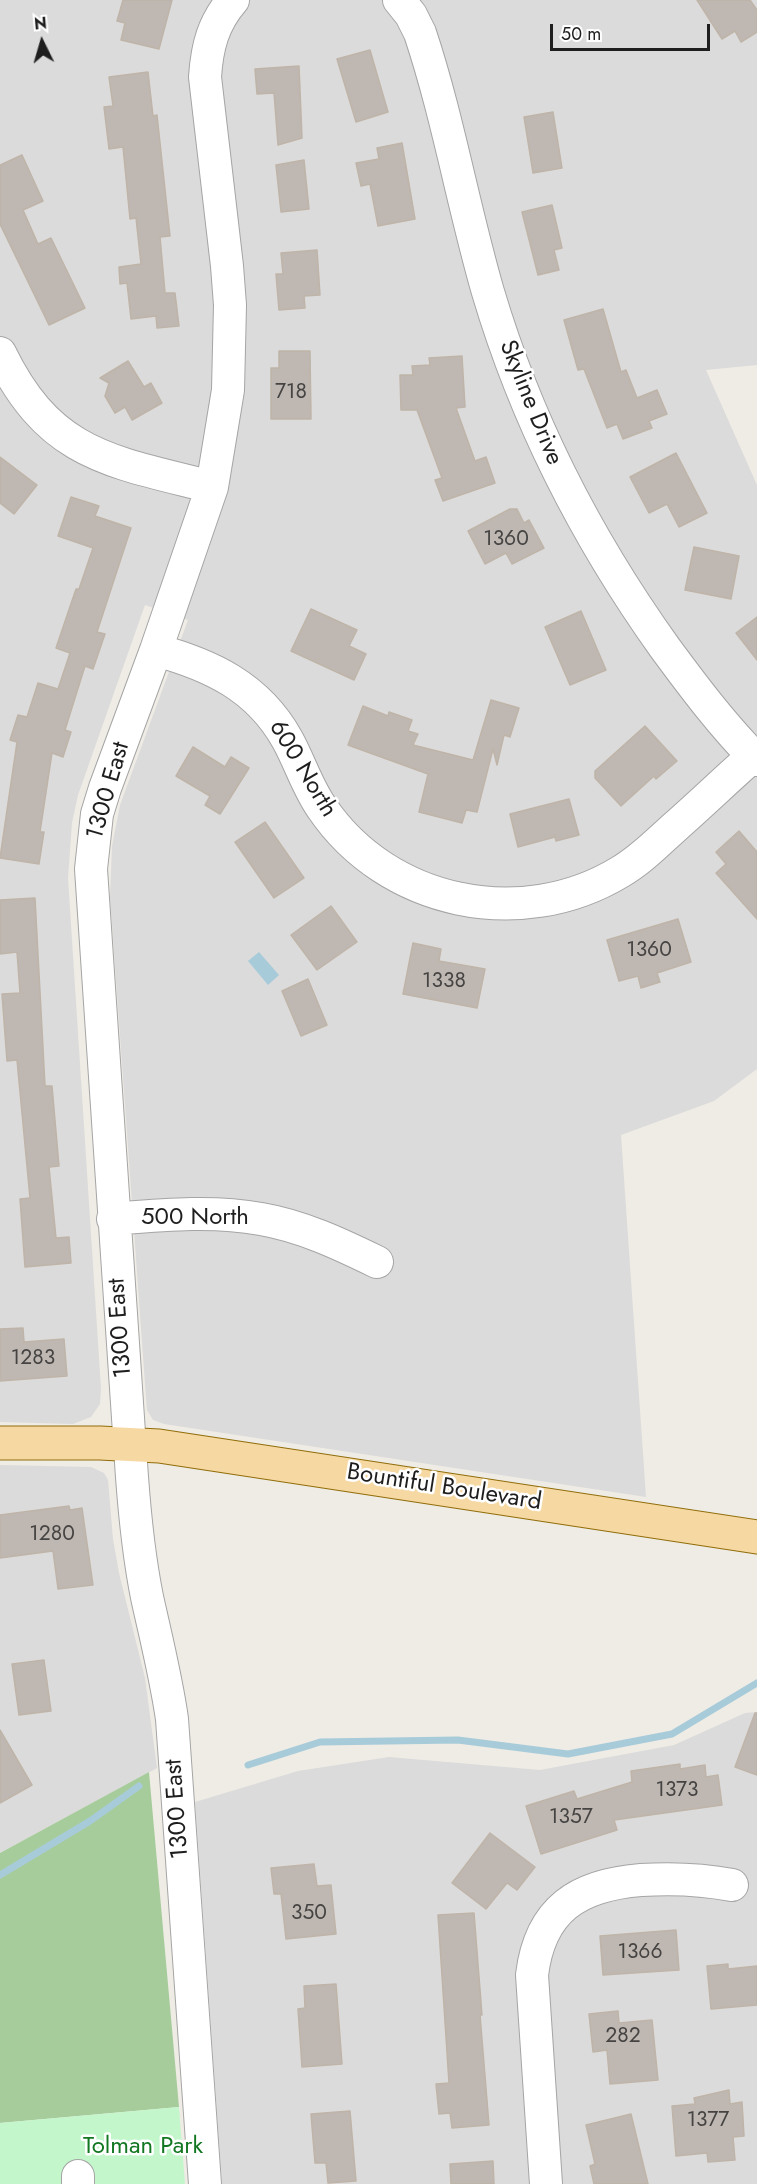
<!DOCTYPE html>
<style>
body{margin:0}
#map{position:relative;width:757px;height:2184px;overflow:hidden;background:#efece5;font-family:Jost,sans-serif}
canvas{display:block}
.north{position:absolute;left:12px;top:12px;width:60px;height:60px;-webkit-text-stroke:4px #fff;paint-order:stroke;rotate:355deg;font-size:16px;font-weight:700;line-height:24px;text-align:center;color:#1e1e1e}
.north::after{content:'';display:block;margin:auto;width:21px;height:27px;background:#1e1e1e;clip-path:polygon(50% 0,100% 100%,50% 72%,0 100%)}
.scale{position:absolute;left:550px;top:24px;width:160px;height:27px;box-sizing:border-box;border:3px solid #1e1e1e;border-top:0;padding-left:8px;font-size:18px;line-height:21px;white-space:nowrap;color:#1e1e1e;-webkit-text-stroke:4px #fff;paint-order:stroke}
</style>
<div id="map">
<canvas width="757" height="2184"></canvas>
<div class="north">N</div>
<div class="scale">50 m</div>
</div>
<script>
const ctx = document.querySelector('canvas').getContext('2d');
ctx.lineJoin = 'round';
function fillPath(path, color) { ctx.fillStyle = color; ctx.fill(path, 'evenodd'); }
function strokePath(path, color, width, dash) { ctx.strokeStyle = color; ctx.lineWidth = width; ctx.lineCap = dash ? 'butt' : 'round'; ctx.setLineDash(dash || []); ctx.stroke(path); }
function write(font, color, halo, rows, align = 'center') {
  ctx.font = font + ' Jost,sans-serif'; ctx.lineWidth = 5; ctx.setLineDash([]); ctx.textBaseline = 'middle'; ctx.strokeStyle = halo; ctx.fillStyle = color; for (const [text, x, y, turn = 0] of rows) {
    ctx.save(); ctx.translate(x, y); ctx.rotate((+turn || 0) * Math.PI / 180); ctx.textAlign = isNaN(turn) ? turn : align; if (halo) ctx.strokeText(text, 0, 0); ctx.fillText(text, 0, 0); ctx.restore();
  }
}
fillPath(new Path2D(`
 M0 0H757V365L706 370 757 485V1069L714 1101 621 1135 646 1497 164 1424 153 1420 147 1410 146 1398 110 897 112 846 120 805 188 620 145 605 78 795 72 823 68 878 101 1389 100 1404 91 1417 73 1424 0 1422Z
 M0 1465 91 1467 104 1473 108 1480 113 1539 119 1573 145 1678 157 1768 0 1853Z
 M757 1712V2184H222L195 1802 298 1771 389 1757 540 1770 674 1745 745 1713Z`), '#dcdbdb');
fillPath(new Path2D(`
 M149 1772 179 2107 0 2123V1853Z`), '#a7cc9c');
fillPath(new Path2D(`
 M179 2107 185 2184H0V2123Z`), '#c4f6cc');
fillPath(new Path2D(`
 M259 952 279 975 268 985 248 961Z`), '#a8cbda');
strokePath(new Path2D(`
 M248 1765 320 1742 458 1740 568 1754 672 1734 757 1683
 M0 1875 90 1821 139 1786`), '#a8cbda', 7);
const building = new Path2D(`
 M123 0H172L159 49 121 40 125 23 117 21Z
 M697 0H750L757 10V32L741 42 735 31 722 39Z
 M370 50 388 112 356 122 337 59Z
 M299 66 302 138 278 145 274 93 257 94 255 69Z
 M148 72 153 116 157 115 170 236 160 237 165 293H175L179 326 157 328 156 316 131 319 127 283 120 284 119 267 141 264 136 218 130 219 123 147 109 149 104 107 113 106 109 77Z
 M553 112 562 168 533 173 524 117Z
 M402 143 415 219 378 226 370 184 361 186 356 163 379 159 377 148Z
 M22 155 43 201 23 210 38 244 51 238 85 308 49 325 0 224V165Z
 M304 160 309 209 281 212 276 165Z
 M552 205 562 248 554 250 559 270 538 275 522 212Z
 M317 250 320 295 304 296 305 308 279 310 276 274H283L281 253Z
 M603 309 621 372 626 370 637 398 657 390 667 414 649 421 652 428 623 439 617 424 607 428 584 369 578 370 564 320Z
 M279 351H310L311 419H271V368H279Z
 M462 356 465 407 456 408 475 461 486 457 495 483 443 501 435 480 442 478 417 410H401L400 375H413L412 366 430 365 429 358Z
 M128 361 144 387 151 383 162 403 132 420 125 407 115 413 105 396 109 383 100 378Z
 M676 453 707 513 679 527 667 504 649 513 630 477Z
 M0 457 37 485 14 514 0 503Z
 M71 497 99 506 95 516 131 528 97 632 105 634 93 669 85 666 65 730 71 732 63 757 52 753 40 832H44L39 864 0 858 17 742 10 740 18 715 27 717 38 683 58 689 70 653 56 648 76 589H79L93 548 58 536Z
 M510 509H517L524 523 529 520 544 548 512 564 506 553 485 564 468 531Z
 M694 547 739 556 731 599 685 590Z
 M311 609 357 630 349 646 366 654 354 680 291 651Z
 M581 611 606 670 570 685 545 627Z
 M757 617V660L736 633Z
 M491 700 519 708 510 737 504 735 497 765 493 749 477 812 466 810 462 823 419 812 428 774 348 745 363 706 388 716 389 712 412 720 408 731 418 734 413 745 473 760Z
 M645 726 677 761 656 779 654 776 621 806 595 778V771Z
 M193 747 225 767 231 757 249 768 220 814 205 805 210 796 176 776Z
 M569 799 579 835 556 841 555 837 518 847 510 814Z
 M265 822 304 878 274 898 235 842Z
 M739 831 757 852V919L716 873 726 864 716 852Z
 M35 898 45 1086H52L59 1166 49 1167 56 1238 69 1237 71 1263 25 1267 20 1199 30 1198 17 1060 7 1061 2 994 20 993 17 952 0 954V900Z
 M331 906 357 942 317 970 291 935Z
 M678 919 691 962 657 973 660 982 641 988 638 976 619 981 607 940Z
 M413 943 441 949 439 961 485 969 477 1008 403 994Z
 M308 979 327 1025 301 1036 282 991Z
 M23 1328 24 1342 64 1339 67 1376 0 1381V1329Z
 M69 1506 70 1510 82 1508 93 1585 58 1589 53 1551 0 1558V1515Z
 M44 1660 51 1711 19 1715 12 1664Z
 M755 1713H757V1775L735 1767Z
 M0 1730 32 1785 0 1803Z
 M680 1764V1769L705 1765 706 1777 718 1775 722 1805 614 1820 617 1830 541 1854 526 1806 574 1791 577 1799 632 1782 631 1771Z
 M490 1833 535 1867 517 1890 507 1883 486 1909 452 1883Z
 M314 1864 317 1886 331 1885 336 1934 286 1939 281 1894H274L271 1868Z
 M474 1913 482 2015H480L489 2125 452 2128 450 2113 439 2114 436 2084 449 2083 438 1915Z
 M676 1930 679 1970 603 1975 600 1936Z
 M728 1964V1969L757 1966V2005L711 2009 707 1966Z
 M336 1984 342 2064 302 2067 298 2009 305 2008 304 1986Z
 M618 2011 619 2023 652 2020 658 2080 610 2084 607 2050 593 2052 589 2014Z
 M729 2090 730 2104 742 2102 744 2136 733 2137 735 2160 708 2162 707 2153 676 2156 672 2106 695 2104 694 2098Z
 M350 2111 356 2181 328 2183 326 2163H315L311 2114Z
 M631 2114 648 2184H594L590 2166 595 2164 586 2125Z
 M493 2161 494 2184H451L450 2164Z`);
fillPath(building, '#bfb8b2');
strokePath(building, '#bfb4a8', 1.5);
const minor = new Path2D(`
 M399 0 411 15 420 33C448 117 463 206 488 292 526 420 587 539 665 648 693 686 723 726 757 760
 M0 353C50 456 110 461 212 487
 M156 650C211 665 258 687 287 739 300 762 307 787 322 808 387 904 521 932 620 872 641 860 658 842 676 826 702 803 727 779 753 756
 M113 1219C162 1215 212 1210 261 1219 302 1226 340 1244 377 1262
 M78 2176V2184
 M205 2184 172 1719C166 1677 156 1638 147 1597 139 1557 135 1518 132 1477L91 869 97 814 105 788 156 650 212 487 228 390 230 305 227 266 205 77C207 47 213 23 233 0
 M546 2184 532 1975C540 1909 578 1885 641 1880 673 1878 701 1879 732 1885`);
const major = new Path2D(`
 M0 1443H100L159 1446 757 1537`);
strokePath(minor, '#a5a5a5', 34);
strokePath(major, '#906d09', 35);
strokePath(minor, '#fff', 32);
strokePath(major, '#f6d8a2', 33);
write('21px', '#464443', null, [
 ["718",291,393],
 ["1360",506,540],
 ["1360",649,951],
 ["1338",444,982],
 ["1283",33,1359],
 ["1280",52,1535],
 ["1373",677,1791],
 ["1357",571,1818],
 ["350",309,1914],
 ["1366",640,1953],
 ["282",623,2037],
 ["1377",708,2121]
]);
write('24px', '#1e1e1e', '#fff', [
 ["Skyline Drive",530,403,68],
 ["600 North",302,769,59],
 ["1300 East",109,791,-74],
 ["500 North",195,1218],
 ["1300 East",121,1328,-94],
 ["Bountiful Boulevard",444,1488,9],
 ["1300 East",178,1809,-94]
]);
write('24px', '#127721', '#fff', [
 ["Tolman Park",143,2147]
]);
</script>
